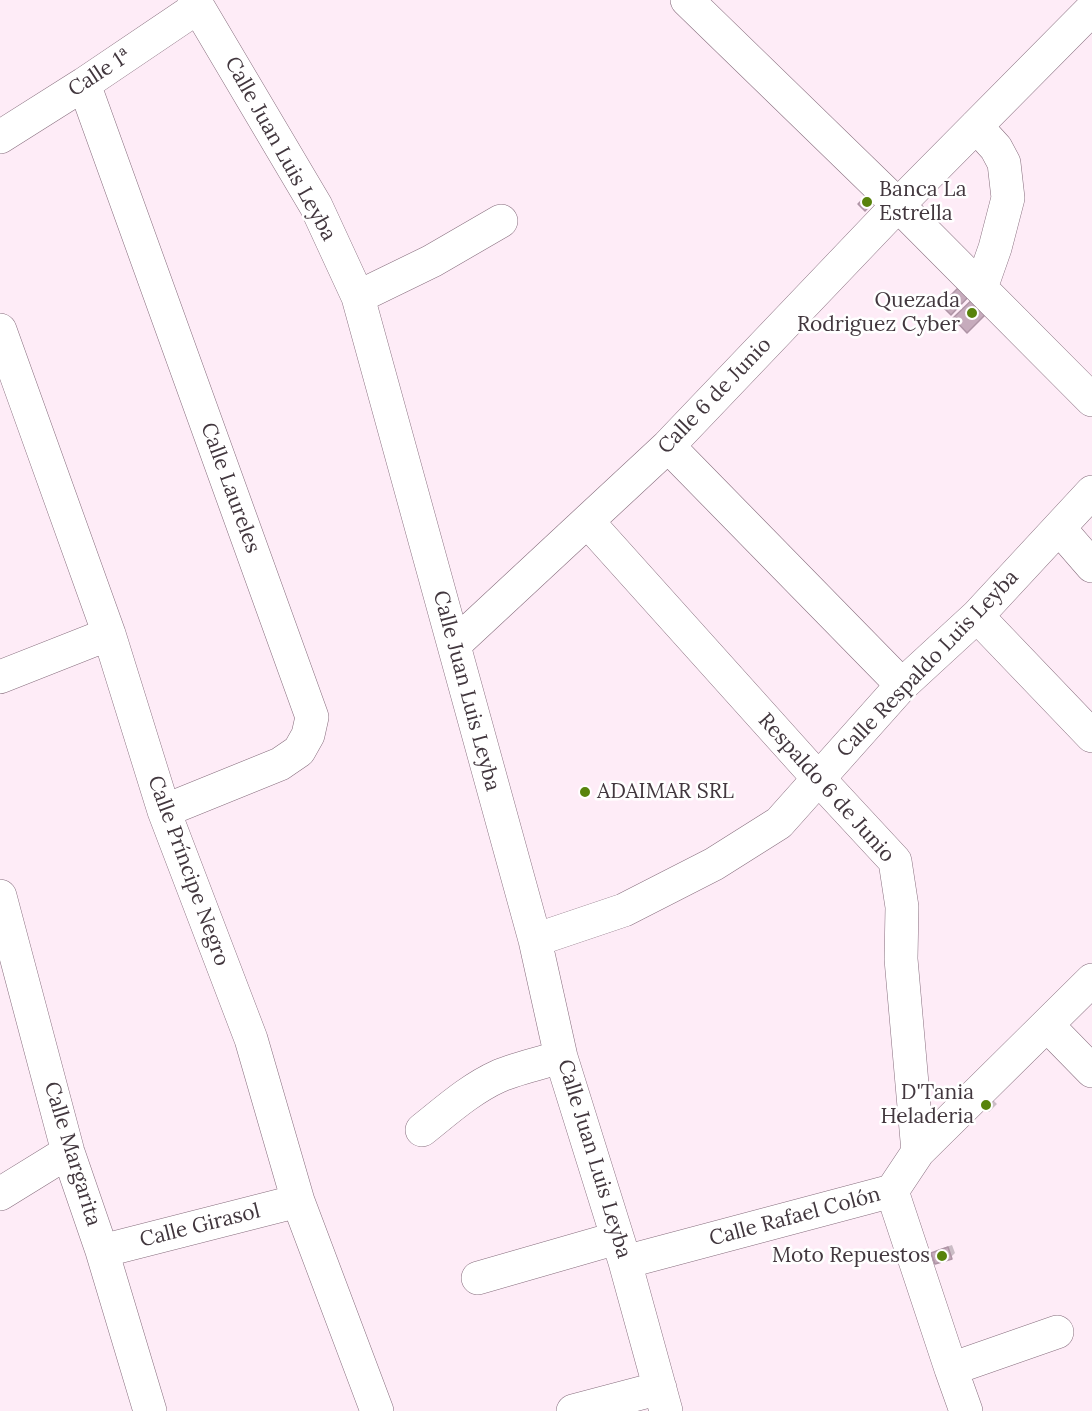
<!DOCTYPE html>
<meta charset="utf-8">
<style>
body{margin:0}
canvas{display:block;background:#feecf7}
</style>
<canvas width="1092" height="1411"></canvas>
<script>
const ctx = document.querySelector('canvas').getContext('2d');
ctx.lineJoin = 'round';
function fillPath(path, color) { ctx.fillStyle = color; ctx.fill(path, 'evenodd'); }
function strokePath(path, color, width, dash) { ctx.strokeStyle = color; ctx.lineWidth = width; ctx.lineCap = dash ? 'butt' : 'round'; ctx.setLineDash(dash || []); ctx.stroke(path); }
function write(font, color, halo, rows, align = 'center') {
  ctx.font = font + ' Lora,serif'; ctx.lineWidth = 5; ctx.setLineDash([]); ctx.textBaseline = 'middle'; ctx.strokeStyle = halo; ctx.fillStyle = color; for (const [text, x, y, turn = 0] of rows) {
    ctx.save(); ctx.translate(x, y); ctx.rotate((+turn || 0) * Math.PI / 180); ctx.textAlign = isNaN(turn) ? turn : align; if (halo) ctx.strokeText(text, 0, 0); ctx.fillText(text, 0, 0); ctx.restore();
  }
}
fillPath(new Path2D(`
 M987 1094 997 1104 989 1112 979 1102Z
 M952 1245 955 1253 951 1257 933 1254 937 1250Z`), '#0003');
const building = new Path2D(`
 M869 193 876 199 865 211 858 204Z
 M964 282 974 291 951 315 941 305Z
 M977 295 991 309 967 333 953 318Z
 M948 1247 952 1259 935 1264 931 1253Z`);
fillPath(building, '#c6abbc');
strokePath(building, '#ae94a5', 1.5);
const minor = new Path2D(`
 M194 0 316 206 358 297 535 940 561 1057 625 1262 666 1411
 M687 0 898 205 1092 400
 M84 84 312 717 308 735 299 751 280 764 164 811
 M976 126 996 148 1004 163 1008 198 995 248 981 288
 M0 137 84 84 198 7
 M358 297 432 261 501 221
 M0 330 109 634 164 811 251 1039 298 1201 377 1411
 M668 446 902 685
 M588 522 818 778 895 861 902 907 901 959 918 1152
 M1059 528 1092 566
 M977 616 1092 736
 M454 645 668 446 898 205 1092 9
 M0 677 109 634
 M0 896 68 1152 102 1251 150 1411
 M535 940 624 910 714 864 779 823 902 685 977 616 1092 492
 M1047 1025 1092 1071
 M422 1130C446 1111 470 1089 499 1076 518 1068 541 1063 561 1057
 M892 1191 951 1369 966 1411
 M0 1194 68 1152
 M102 1251 298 1201
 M625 1262 892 1191 918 1152 1092 980
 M478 1278 617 1238
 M951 1369 1057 1332
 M573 1411 660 1388`);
strokePath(minor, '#876e7e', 34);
strokePath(minor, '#fff', 33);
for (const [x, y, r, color] of [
 [867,202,6,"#58830c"],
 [972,313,6,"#58830c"],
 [585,792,6,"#58830c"],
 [986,1105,6,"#58830c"],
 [942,1256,6,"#58830c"]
]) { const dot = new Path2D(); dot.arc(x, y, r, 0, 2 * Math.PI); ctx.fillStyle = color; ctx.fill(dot); strokePath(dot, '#fff', 2); }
write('21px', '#42373e', '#fff', [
 ["Calle 1ª",100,73,-33],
 ["Calle Juan Luis Leyba",280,149,61],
 ["Calle 6 de Junio",715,396,-46],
 ["Calle Laureles",230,488,70],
 ["Calle Respaldo Luis Leyba",928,664,-46],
 ["Calle Juan Luis Leyba",466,691,75],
 ["Respaldo 6 de Junio",826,788,48],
 ["Calle Príncipe Negro",188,871,70],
 ["Calle Margarita",72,1154,73],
 ["Calle Juan Luis Leyba",594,1159,73],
 ["Calle Rafael Colón",795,1217,-15],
 ["Calle Girasol",200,1226,-14]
]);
write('21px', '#42373e', '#fff', [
 ["Banca La",879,190,"left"],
 ["Estrella",879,214,"left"],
 ["Quezada",960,301],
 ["Rodriguez Cyber",960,325],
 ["ADAIMAR SRL",597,792,"left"],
 ["D'Tania",974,1093],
 ["Heladeria",974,1117],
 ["Moto Repuestos",930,1256]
], 'right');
</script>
